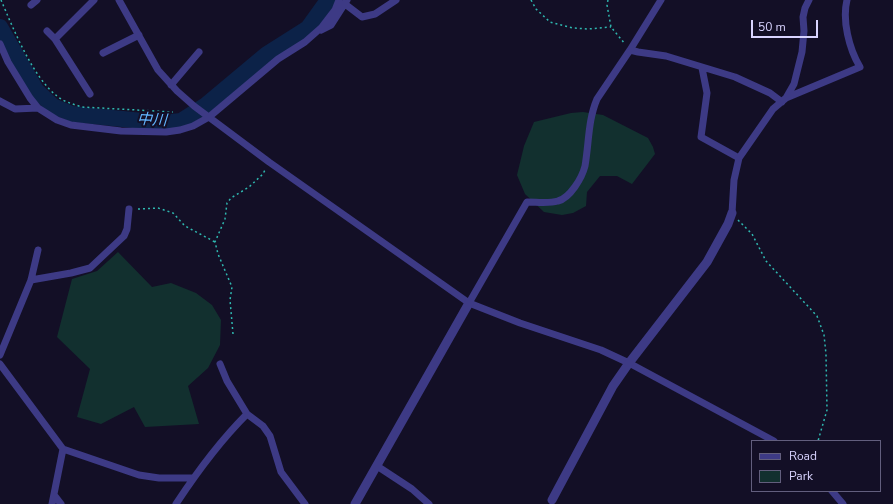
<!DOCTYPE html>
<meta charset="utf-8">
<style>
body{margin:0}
#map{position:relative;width:893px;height:504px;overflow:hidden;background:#130f26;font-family:"Nunito Sans",sans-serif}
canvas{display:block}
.legend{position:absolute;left:751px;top:440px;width:130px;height:52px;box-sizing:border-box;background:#130f26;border:1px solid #625e7d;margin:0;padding:5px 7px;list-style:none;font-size:12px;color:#d9d4ff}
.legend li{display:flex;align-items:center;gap:8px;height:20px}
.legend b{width:20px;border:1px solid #625e7d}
.scale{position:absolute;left:751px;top:20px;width:67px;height:18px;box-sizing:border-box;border:2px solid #d9d4ff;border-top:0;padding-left:5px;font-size:12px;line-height:14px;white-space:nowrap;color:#d9d4ff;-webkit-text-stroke:3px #130f26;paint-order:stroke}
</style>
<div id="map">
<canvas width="893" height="504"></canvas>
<ul class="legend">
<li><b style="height:5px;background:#3d3a85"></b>Road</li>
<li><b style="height:11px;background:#12302f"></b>Park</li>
</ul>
<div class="scale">50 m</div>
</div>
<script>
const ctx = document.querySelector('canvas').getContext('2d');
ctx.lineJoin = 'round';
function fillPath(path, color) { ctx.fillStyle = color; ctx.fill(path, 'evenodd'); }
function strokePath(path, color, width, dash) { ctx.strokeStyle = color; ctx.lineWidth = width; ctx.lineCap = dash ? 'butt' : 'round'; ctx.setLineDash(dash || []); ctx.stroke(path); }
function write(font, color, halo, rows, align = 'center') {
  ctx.font = font + ' "Nunito Sans","Noto Sans JP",sans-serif'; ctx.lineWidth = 4; ctx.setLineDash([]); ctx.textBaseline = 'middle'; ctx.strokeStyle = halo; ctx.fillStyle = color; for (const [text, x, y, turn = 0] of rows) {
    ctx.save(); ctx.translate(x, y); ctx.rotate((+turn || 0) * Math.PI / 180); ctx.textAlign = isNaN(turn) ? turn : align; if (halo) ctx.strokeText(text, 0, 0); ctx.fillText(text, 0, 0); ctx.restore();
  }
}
fillPath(new Path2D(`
 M583 112 603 115 648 138 653 147 655 154 632 184 617 176H600L587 192 586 206 573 213 562 215 544 212 525 194 517 175 524 146 534 122 571 113Z
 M118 252 152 287 171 283 196 293 212 305 221 320 220 345 208 368 188 386 199 424 145 427 134 407 101 424 77 417 90 369 57 337 72 279 97 271Z`), '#12302f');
strokePath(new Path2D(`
 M0 27 36 90 53 106 72 114 163 123 181 121 206 105 267 54 308 28 328 0`), '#0c2248', 16);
strokePath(new Path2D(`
 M1 0C13 28 33 78 57 96 64 102 73 104 82 107L173 112
 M531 0 536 9 550 22 573 28 588 29 611 27
 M608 0 607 5 611 27 625 44
 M138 209 158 208 173 213 185 226 215 242
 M738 220 752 234 766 261 817 316 824 335 826 354 827 410 818 441
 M233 334 230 300 232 287 218 254 215 242 225 219 227 203 231 198 249 187 263 174 265 170`), '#2fb8b0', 1.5, [2, 3]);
strokePath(new Path2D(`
 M119 0 158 70 177 91 194 106 269 162 469 303 520 323 601 350 629 363 774 441
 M345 4 362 17 375 14 396 0
 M31 5 37 0
 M321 30 331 25 347 0
 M47 31 55 39 90 94
 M55 39 94 0
 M0 44 8 62 30 98 38 108 57 120 71 125 121 131 166 132 180 130 193 126 209 117 278 59 305 42 322 27 335 10 339 0
 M630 50 638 52 666 56 735 77 770 93 782 102
 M103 53 139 35
 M702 68 707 93 701 137 739 158
 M171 85 199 52
 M786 98 860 67C849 49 842 20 847 0
 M0 101 15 109 38 108
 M732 213 734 180 739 158 773 109 786 98 794 84 802 52 804 31 803 17 805 8 809 0
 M31 280 71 273 90 268 124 236 127 229 129 209
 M469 303 527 202C537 202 548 204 558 201 570 198 582 178 585 166 589 143 588 120 597 99L630 50 661 0
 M0 355 31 280 38 250
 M0 364 63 449 139 475 159 478H193
 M220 364 227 381 247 414
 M377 466 412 489 429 504
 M832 491 843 504
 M54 495 61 504
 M52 504 63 449
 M176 504C197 472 220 441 247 414L263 426 270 436 281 472 305 504`), '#3d3a85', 7);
strokePath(new Path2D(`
 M552 500 613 386 629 363 707 262 728 224 732 213
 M355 504 469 303`), '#3d3a85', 9);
write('italic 15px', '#62b6ff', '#130f26', [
 ["中川",152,121,3]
]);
</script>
